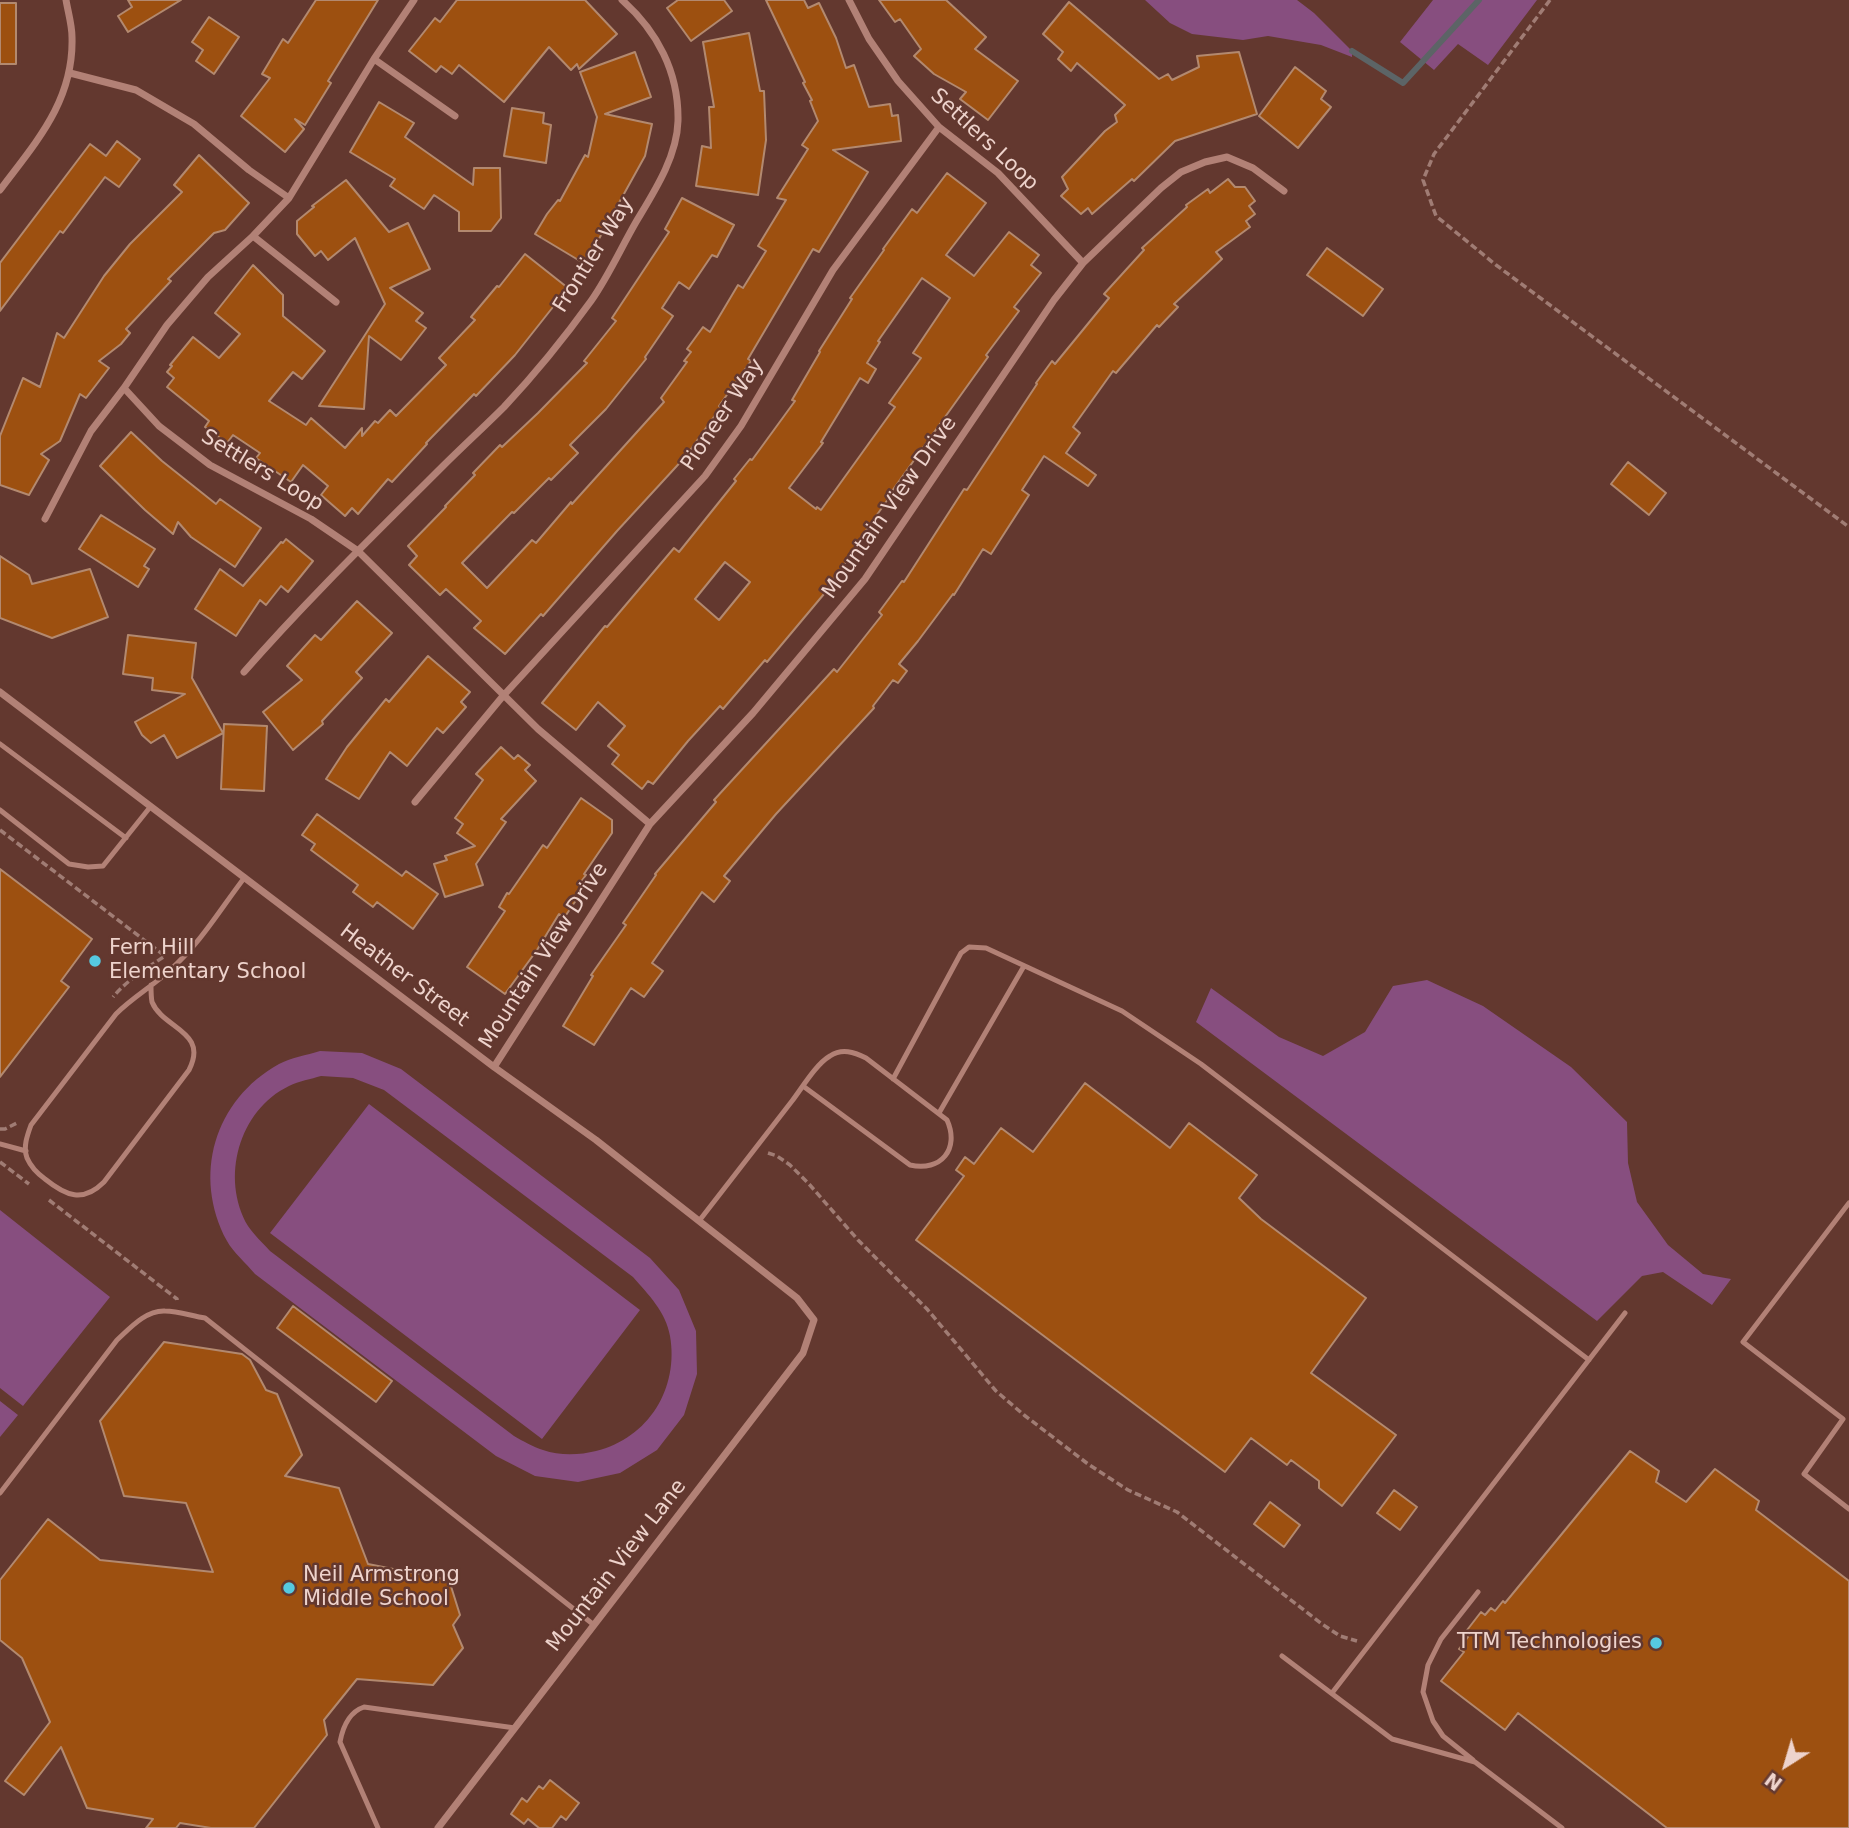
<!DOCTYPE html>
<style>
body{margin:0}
#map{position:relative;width:1849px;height:1828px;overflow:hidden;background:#63382f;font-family:"DejaVu Sans",sans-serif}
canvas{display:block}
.north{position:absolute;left:1751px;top:1730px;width:70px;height:70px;-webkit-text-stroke:5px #63382f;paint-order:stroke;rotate:217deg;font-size:19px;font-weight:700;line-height:28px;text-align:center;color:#eed3cc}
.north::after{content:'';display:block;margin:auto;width:24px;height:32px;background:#eed3cc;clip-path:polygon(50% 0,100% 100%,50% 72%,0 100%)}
</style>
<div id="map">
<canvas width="1849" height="1828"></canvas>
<div class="north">N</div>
</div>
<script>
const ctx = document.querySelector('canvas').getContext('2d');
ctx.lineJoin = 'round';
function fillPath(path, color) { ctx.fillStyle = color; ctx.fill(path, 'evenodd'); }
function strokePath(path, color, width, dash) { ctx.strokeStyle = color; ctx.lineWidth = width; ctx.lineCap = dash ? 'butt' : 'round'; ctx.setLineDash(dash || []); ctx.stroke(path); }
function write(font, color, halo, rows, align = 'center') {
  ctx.font = font + ' "DejaVu Sans",sans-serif'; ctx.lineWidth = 5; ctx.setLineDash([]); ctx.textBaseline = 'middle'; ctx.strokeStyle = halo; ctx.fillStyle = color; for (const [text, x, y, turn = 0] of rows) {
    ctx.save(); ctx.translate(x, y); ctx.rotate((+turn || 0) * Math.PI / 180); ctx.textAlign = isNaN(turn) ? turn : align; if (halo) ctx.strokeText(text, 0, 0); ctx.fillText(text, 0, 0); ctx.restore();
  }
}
fillPath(new Path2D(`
 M1145 0H1297L1314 13 1352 51V57L1321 45 1268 36 1243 40 1192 34 1170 23Z
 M1433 0H1537L1488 65 1458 44 1434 70 1400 42Z
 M1427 980 1483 1006 1571 1067 1627 1122 1628 1163 1637 1202 1668 1245 1703 1274 1731 1279 1712 1305 1663 1272 1642 1276 1597 1321 1196 1022 1211 988 1279 1037 1323 1056 1365 1032 1393 986Z
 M320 1051 362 1053 401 1069 650 1258 679 1290 696 1331 697 1374 684 1415 657 1450 620 1473 578 1482 535 1476 496 1456 255 1274C246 1263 233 1252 227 1241 192 1176 214 1100 279 1064 290 1058 307 1055 320 1051ZM321 1076 353 1078 384 1090 633 1277C648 1294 666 1312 670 1336 679 1388 649 1438 596 1451 580 1455 560 1456 543 1450 533 1447 523 1441 514 1436L270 1251C263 1243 254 1235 248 1226 220 1178 239 1110 289 1086 299 1081 311 1079 321 1076Z
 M369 1104 640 1310 542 1439 270 1233Z
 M0 1210 110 1297 23 1406 0 1388Z
 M0 1401 18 1415 0 1437Z`), '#874e7f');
strokePath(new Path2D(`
 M1352 51 1403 83 1479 0`), '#5c6466', 6);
const building = new Path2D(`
 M128 0H181L128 32 118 16 132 7Z
 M316 0H378L328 81 331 83 305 125 295 119 304 129 285 152 241 116 270 78 262 74 283 39 288 43Z
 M457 0H585L617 34 579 69 577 64 571 70 549 47 504 102 459 65 452 74 441 66 436 72 409 51 435 18 440 22Z
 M678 0H724L732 11 691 41 667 8Z
 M766 0H804L808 8 819 3 836 38 846 68 854 65 869 107 890 104 892 116 898 115 901 141 833 150 868 172 819 252 813 249 748 359 751 361 719 406 721 407 686 456 617 531 543 616 541 614 505 654 474 628 481 621 446 589 440 595 409 565 417 556 408 546 446 507 445 506 475 475 473 473 500 445 502 447 538 413 587 363 584 361 616 321 612 318 669 232 665 229 682 198 734 225 717 257 712 255 689 289 679 282 662 308 673 316 645 357 646 359 606 409 570 445 578 453 551 480 549 478 514 513 512 512 462 563 487 588 532 540 536 543 571 502 572 504 664 402 661 398 687 362 684 361 691 352 687 349 703 327 710 332 738 285 743 288 766 251 758 246 786 200 777 198 808 149 802 145 818 121 810 101 812 100 803 83 805 82Z
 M879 0H946L986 37 975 49 1018 81 988 120 960 99 966 92 934 74 914 56 921 49 900 19 895 22Z
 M1069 2 1159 79 1168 74 1172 80 1199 67 1197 56 1239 52 1257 114 1175 141 1134 181 1132 179 1092 214 1088 208 1081 214 1061 196 1068 189 1062 177 1105 131 1117 122 1115 115 1125 105 1077 63 1071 71 1058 59 1063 52 1043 34Z
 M0 3H16V64H0Z
 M209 17 239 37 214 74 196 61 203 50 192 42Z
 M749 33 760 91H764L766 140 758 195 696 186 702 146 711 148 709 107H714L703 42Z
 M635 52 651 97 605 114 652 124 645 156 585 264 535 234 547 214 558 200 560 201 585 155 588 157 597 117 580 72Z
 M1295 67 1326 91 1321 99 1331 107 1298 148 1259 116Z
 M379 102 414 123 405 137 473 185 474 168H500L501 218 491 231H459V212L434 195 424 209 390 186 395 179 350 152Z
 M512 108 544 113 543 123 551 125 546 163 504 156Z
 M117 141 140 159 119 187 105 177 63 233 60 231 0 311V263L90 144 106 156Z
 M199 155 249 203 225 230 214 233 168 279 171 281 126 329 130 333 121 344 99 361 109 368 86 398 80 394 60 441 41 454 49 460 29 495 0 485V436L23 378 40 387 57 333 64 338 104 276 130 244 182 192 174 185Z
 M947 173 986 203 946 255 974 276 1009 232 1039 255 1031 265 1041 273 1014 307 1019 311 986 355 988 357 892 491 893 492 860 539 862 540 828 587 829 588 767 662 765 660 723 709 720 706 688 741 653 784 648 781 642 789 612 764 619 755 608 746 625 726 598 702 576 730 542 703 605 626 607 627 674 548 679 552 736 481 734 479 750 459 752 460 795 401 792 400 820 352 819 351 852 299 850 298 884 250 883 249 912 209 917 213ZM922 278 950 298 913 353 921 358 889 403 895 407 821 510 817 507 816 509 789 488 823 443 821 442 860 378 868 383 876 369 867 363 880 342 878 341ZM725 562 750 582 719 620 695 599Z
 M1228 179 1235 187H1245L1255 201 1249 206 1255 214 1246 221 1250 227 1216 252 1222 259 1174 304 1178 307 1159 327 1157 325 1116 373 1113 371 1073 427 1080 433 1066 453 1096 475 1088 486 1044 456 1022 490 1029 495 991 554 983 549 954 595 953 594 918 641 899 664 907 671 898 683 893 680 873 706 874 708 776 814 724 876 730 881 714 902 702 892 652 963 663 971 644 997 631 988 594 1045 563 1026 593 976 591 975 626 925 623 923 656 875 655 874 716 802 714 800 834 669 837 672 882 615 879 612 902 581 904 582 964 489 967 490 1037 384 1036 383 1052 361 1055 364 1109 298 1104 294 1144 250 1142 248 1187 207 1186 205 1208 189 1210 193Z
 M346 180 389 232 408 223 430 269 390 288 423 313 416 321 426 328 401 360 369 336 364 409 319 406 385 304 355 238 328 260 321 251 315 256 297 234V221L314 207 312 206Z
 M1327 248 1383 289 1363 316 1307 275Z
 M525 254 568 288 515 355 476 396 474 394 426 443 427 444 392 482 388 479 358 514 352 508 345 516 321 495 328 486 303 465 291 482 256 458 260 453 233 435 227 443 205 427 209 421 167 387 174 378 167 372 172 366 170 365 193 337 219 358 240 334 215 313 253 265 283 295V316L325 351 302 379 293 372 269 401 306 425 311 418 345 448 362 428V436L375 421 378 423 390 410 396 416 446 365 439 358 475 320 471 317 497 286 499 287Z
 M131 432 162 461 216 504 220 499 261 528 235 567 191 537 178 522 173 534 145 510 100 466Z
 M1628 462 1666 493 1649 515 1611 484Z
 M101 515 155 549 144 566 149 569 138 587 79 549Z
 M286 539 313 561 288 592 281 586 266 605 260 600 236 636 195 609 220 569 243 586 281 542 283 543Z
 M0 556 29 575 32 584 90 569 108 617 52 638 0 618Z
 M357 601 392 633 356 672 362 678 322 721 323 724 293 750 263 712 302 680 287 666 315 635 321 640Z
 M128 635 196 643 192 678 223 733 177 758 164 735 151 743 142 735 135 722 185 694 152 690 153 678 123 674Z
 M428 656 470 692 461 702 466 707 443 733 437 728 407 766 390 752 359 799 326 779 347 747 386 699 389 702Z
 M224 724 267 726 264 791 221 789Z
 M501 747 514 759 518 755 530 765 525 770 536 781 501 819 506 822 476 864 483 885 445 897 434 864 447 860 445 856 475 846 457 833 463 824 455 818 483 780 476 774Z
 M581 798 612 820V833L584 874 586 875 580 883 585 887 564 918 559 914 537 950 505 994 467 967 505 911 499 907 507 893 509 894 543 845 547 848Z
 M317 814 402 876 406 871 438 894 413 929 377 902 373 907 353 892 358 885 311 850 315 844 302 835Z
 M0 869 92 939 61 981 69 987 0 1077Z
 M1085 1083 1170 1148 1189 1123 1257 1175 1239 1198 1261 1219 1366 1298 1311 1373 1396 1435 1342 1506 1319 1488V1481L1291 1460 1287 1465 1251 1438 1225 1472 916 1240 964 1176 956 1170 965 1157 974 1164 1001 1128 1033 1152Z
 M293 1306 392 1381 376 1402 277 1328Z
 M164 1342 242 1354 250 1360 266 1390 277 1394 302 1455 285 1476 339 1488 368 1564 449 1580 460 1615 453 1625 463 1648 433 1685 357 1679 324 1720 327 1735 254 1828H211L180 1823 176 1828H146L153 1819 87 1808 61 1747 24 1795 5 1781 50 1722 22 1658 0 1640V1580L48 1519 100 1560 213 1572 186 1503 124 1496 100 1421Z
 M1630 1451 1659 1471 1656 1482 1686 1502 1715 1469 1759 1501 1756 1510 1849 1581V1828H1667L1518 1713 1505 1730 1441 1681 1464 1652 1459 1649 1468 1637 1464 1634 1481 1612 1485 1615 1491 1608 1495 1611 1503 1601 1505 1603Z
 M1394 1490 1417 1507 1400 1530 1377 1513Z
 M1270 1502 1300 1525 1284 1547 1254 1524Z
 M550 1780 579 1803 566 1820 561 1816 552 1828H539L528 1819 524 1824 511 1814 522 1798 527 1802 539 1786 543 1789Z`);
fillPath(building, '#9d5010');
strokePath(building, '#b3896f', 2);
strokePath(new Path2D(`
 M1550 0 1434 154 1423 180 1436 216 1496 265 1849 527
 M0 830 165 956C147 968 127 980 113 997
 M0 1129H5L17 1123
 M768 1153 777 1156 790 1165 809 1184 858 1240 927 1309 996 1391 1024 1415 1088 1464 1128 1490 1177 1512 1322 1624 1340 1636 1357 1641
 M0 1162 29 1184
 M49 1200 177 1299V1300`), '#a07c74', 3.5, [7, 3.5]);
strokePath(new Path2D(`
 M0 744 126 838
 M0 810 69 864 88 867 103 866 151 806
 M151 985C151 990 151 997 152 1002 163 1029 209 1031 189 1070L104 1182C83 1203 66 1196 45 1179 38 1174 31 1167 27 1158 23 1147 27 1136 31 1125L116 1014C133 997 153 986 170 970 200 944 221 908 245 877
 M893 1079 961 953 969 947 986 948 1122 1011 1201 1064 1589 1360
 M939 1113 1024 966
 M0 1144 26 1151
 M1849 1203 1743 1342 1843 1419 1804 1474 1849 1509
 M699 1221C730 1181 761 1141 792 1101 802 1088 816 1064 830 1056 842 1048 854 1052 866 1058L947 1120C960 1149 941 1172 910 1165L803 1086
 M0 1493 117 1340C130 1328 146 1310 165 1311 178 1311 192 1316 205 1318L594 1625
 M1282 1656 1392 1739 1475 1762 1562 1828
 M1332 1693 1625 1313
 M1473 1760 1443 1736 1433 1721 1423 1692 1428 1665 1441 1639 1478 1592
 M378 1828 340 1742C343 1726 349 1712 364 1707L515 1728`), '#b28176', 5);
strokePath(new Path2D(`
 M414 0 374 59 289 198 253 236 208 277 167 325 124 388 159 426 210 465 311 519 358 551 538 729 650 824
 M849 0 869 39 898 81 939 127 998 173 1083 263
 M374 59 455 116
 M70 73 136 90 194 124 249 170 289 198
 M0 190C36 142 74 101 72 37 72 25 68 12 66 0
 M253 236 336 302
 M45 519 91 431 124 388
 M244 672C307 600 375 534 443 466 463 446 484 427 504 407 535 374 565 337 591 301 608 277 621 248 636 222 654 192 677 157 678 121 679 72 657 31 622 0
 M0 692 494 1067 596 1140 797 1298 814 1320 803 1353 438 1828
 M415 802 503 696 705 476 741 426 833 270 939 127
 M494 1067 650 824 753 713 865 579 1054 300 1083 263 1161 188 1181 172 1205 162 1227 157 1253 168 1284 191`), '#b28176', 7);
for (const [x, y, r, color] of [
 [95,961,7,"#56c9e0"],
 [289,1588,7,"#56c9e0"],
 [1656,1643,7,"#56c9e0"]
]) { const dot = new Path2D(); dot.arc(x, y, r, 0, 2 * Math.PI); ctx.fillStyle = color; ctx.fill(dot); strokePath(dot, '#63382f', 2.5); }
write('21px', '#eed3cc', '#63382f', [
 ["Settlers Loop",984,140,43],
 ["Frontier Way",594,255,-58],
 ["Pioneer Way",723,415,-56],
 ["Settlers Loop",262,471,31],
 ["Mountain View Drive",890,508,-55],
 ["Mountain View Drive",544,956,-57],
 ["Heather Street",404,976,37],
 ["Mountain View Lane",617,1566,-52]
]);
write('21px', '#eed3cc', '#63382f', [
 ["Fern Hill",109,949],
 ["Elementary School",109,973],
 ["Neil Armstrong",303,1576],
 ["Middle School",303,1600],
 ["TTM Technologies",1642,1643,"right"]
], 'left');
</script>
